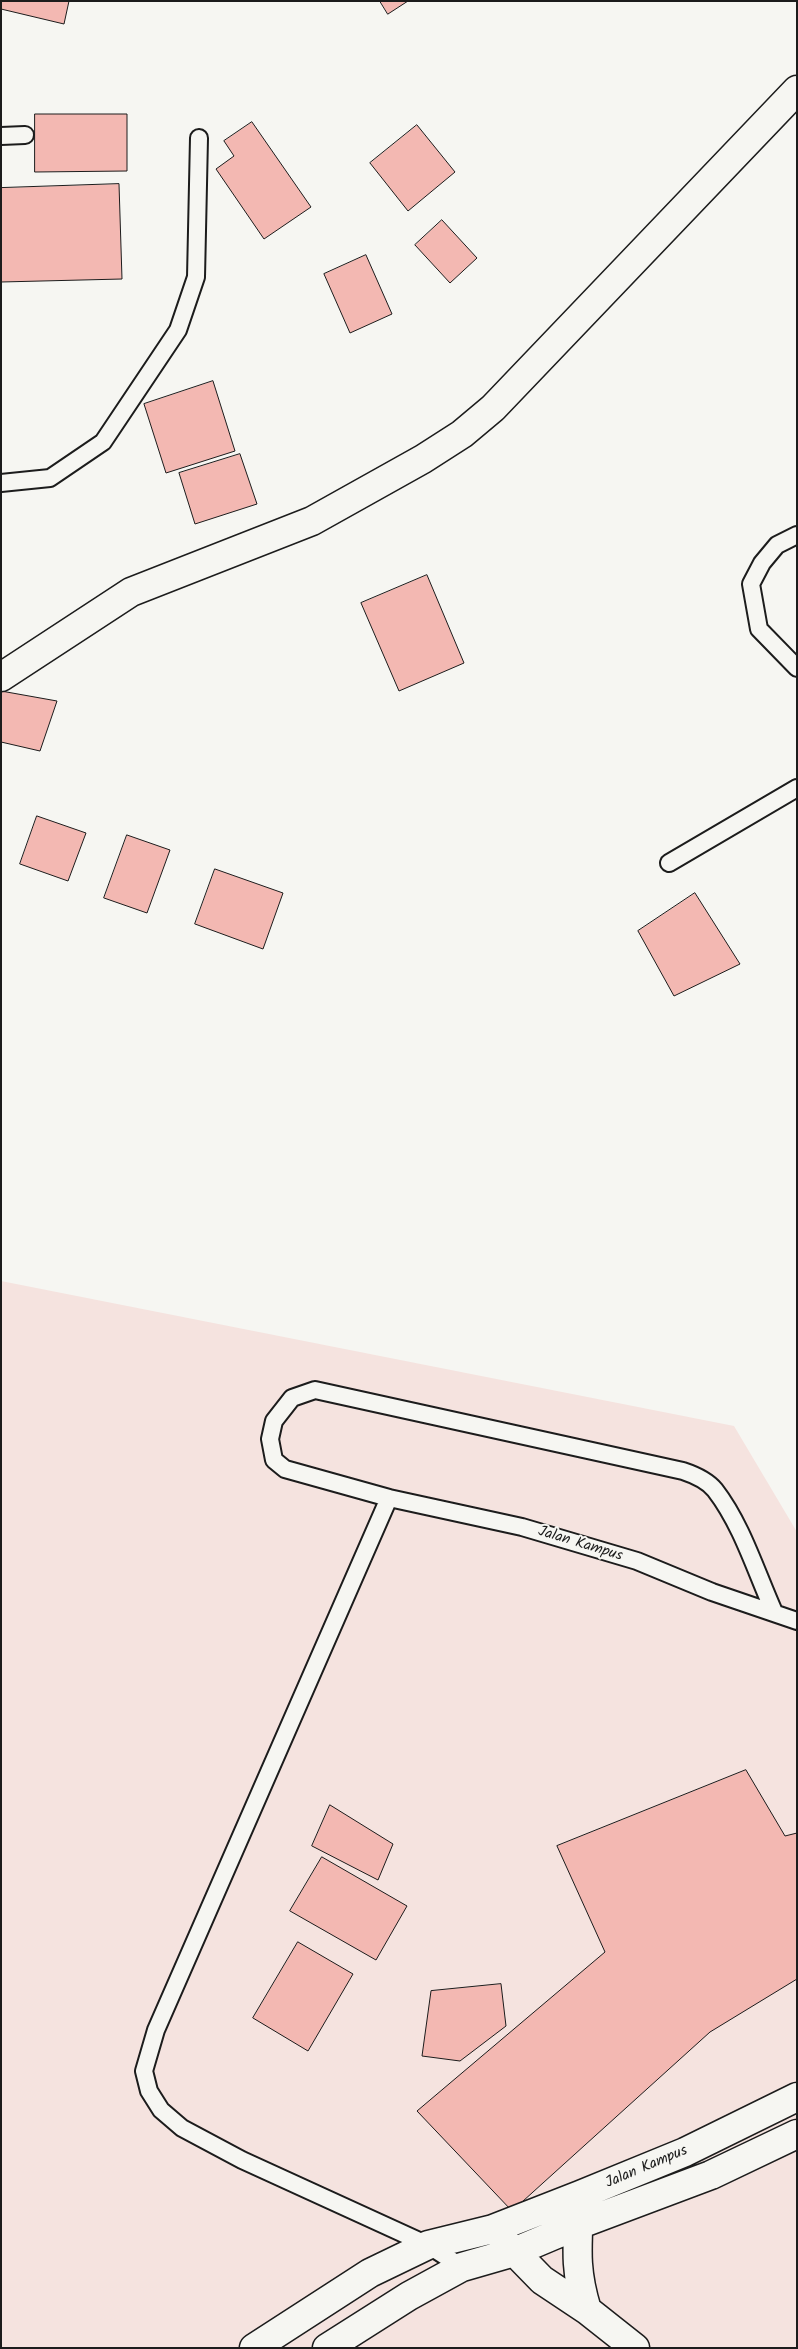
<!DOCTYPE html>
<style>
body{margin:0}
#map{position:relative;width:798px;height:2349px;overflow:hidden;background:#f6f6f2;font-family:Kalam,sans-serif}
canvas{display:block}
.frame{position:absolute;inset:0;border:2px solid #1c1c1c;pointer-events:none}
</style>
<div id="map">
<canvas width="798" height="2349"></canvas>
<div class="frame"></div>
</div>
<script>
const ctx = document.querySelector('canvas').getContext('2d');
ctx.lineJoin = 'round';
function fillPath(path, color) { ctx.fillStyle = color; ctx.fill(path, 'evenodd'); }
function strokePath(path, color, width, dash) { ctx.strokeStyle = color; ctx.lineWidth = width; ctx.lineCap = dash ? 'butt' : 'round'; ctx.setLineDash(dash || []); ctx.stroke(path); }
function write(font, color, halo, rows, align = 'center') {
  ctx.font = font + ' Kalam,sans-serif'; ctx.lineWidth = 4; ctx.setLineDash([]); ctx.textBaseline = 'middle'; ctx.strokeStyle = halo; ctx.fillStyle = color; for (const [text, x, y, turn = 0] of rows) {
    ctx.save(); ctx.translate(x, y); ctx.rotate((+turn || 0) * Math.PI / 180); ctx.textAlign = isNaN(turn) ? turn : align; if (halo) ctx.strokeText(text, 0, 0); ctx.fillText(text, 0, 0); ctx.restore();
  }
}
fillPath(new Path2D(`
 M1 1281 734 1426 797 1532V2348H1Z`), '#f5e3df');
const building = new Path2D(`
 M1 1H69L64 24 1 9Z
 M380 1H408L388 14Z
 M35 114H127V171L35 172Z
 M252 122 311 207 264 239 216 169 234 156 224 141Z
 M417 125 455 172 408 211 370 163Z
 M119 184 122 279 1 282V188Z
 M442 220 477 258 450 283 415 245Z
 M366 255 392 314 350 333 324 274Z
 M213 381 235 451 166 473 144 404Z
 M240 454 257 504 195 524 179 473Z
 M427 575 464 663 399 691 361 603Z
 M1 691 57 701 40 751 1 742Z
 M37 816 86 833 68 881 20 864Z
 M127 835 170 850 147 913 104 898Z
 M215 869 283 893 263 949 195 924Z
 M695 893 740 964 674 996 638 931Z
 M746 1770 785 1836 797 1833V1979L710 2032 512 2211 417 2111 605 1952 557 1846Z
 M330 1805 393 1844 378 1880 312 1846Z
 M322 1857 407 1906 376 1960 290 1911Z
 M298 1942 353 1974 308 2051 253 2018Z
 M501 1984 506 2026 460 2061 422 2056 431 1991Z`);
fillPath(building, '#f3b8b2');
strokePath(building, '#1c1c1c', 1);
const service = new Path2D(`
 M1 136 25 135
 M1 483 50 478 103 442 178 330 196 277 199 138
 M797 535 777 545 762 563 751 584 759 629 797 668
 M669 863 797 788
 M389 1498 285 1469 274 1460 270 1439 274 1421 292 1398 315 1390 683 1471C695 1475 707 1480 715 1490 742 1525 756 1572 774 1612
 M462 2267 428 2245 242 2160 182 2128 161 2110 149 2091 144 2071 156 2030 389 1498 522 1527 637 1561 712 1592 797 1621`);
const minor = new Path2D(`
 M1 677 131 592 312 521 423 459 462 434 493 408 797 90
 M579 2210C577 2250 575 2271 587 2310
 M503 2240 542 2280 587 2310 635 2348
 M254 2348 370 2273 428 2245 493 2229 580 2195 685 2152 797 2097
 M327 2348 409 2296 462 2267 514 2252 578 2225 711 2175 797 2134`);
strokePath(service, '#1c1c1c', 20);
strokePath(minor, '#1c1c1c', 31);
strokePath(service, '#f6f6f2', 16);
strokePath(minor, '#f6f6f2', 28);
write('15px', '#1c1c1c', '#f6f6f2', [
 ["Jalan Kampus",580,1545,17],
 ["Jalan Kampus",647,2168,-23]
]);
</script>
